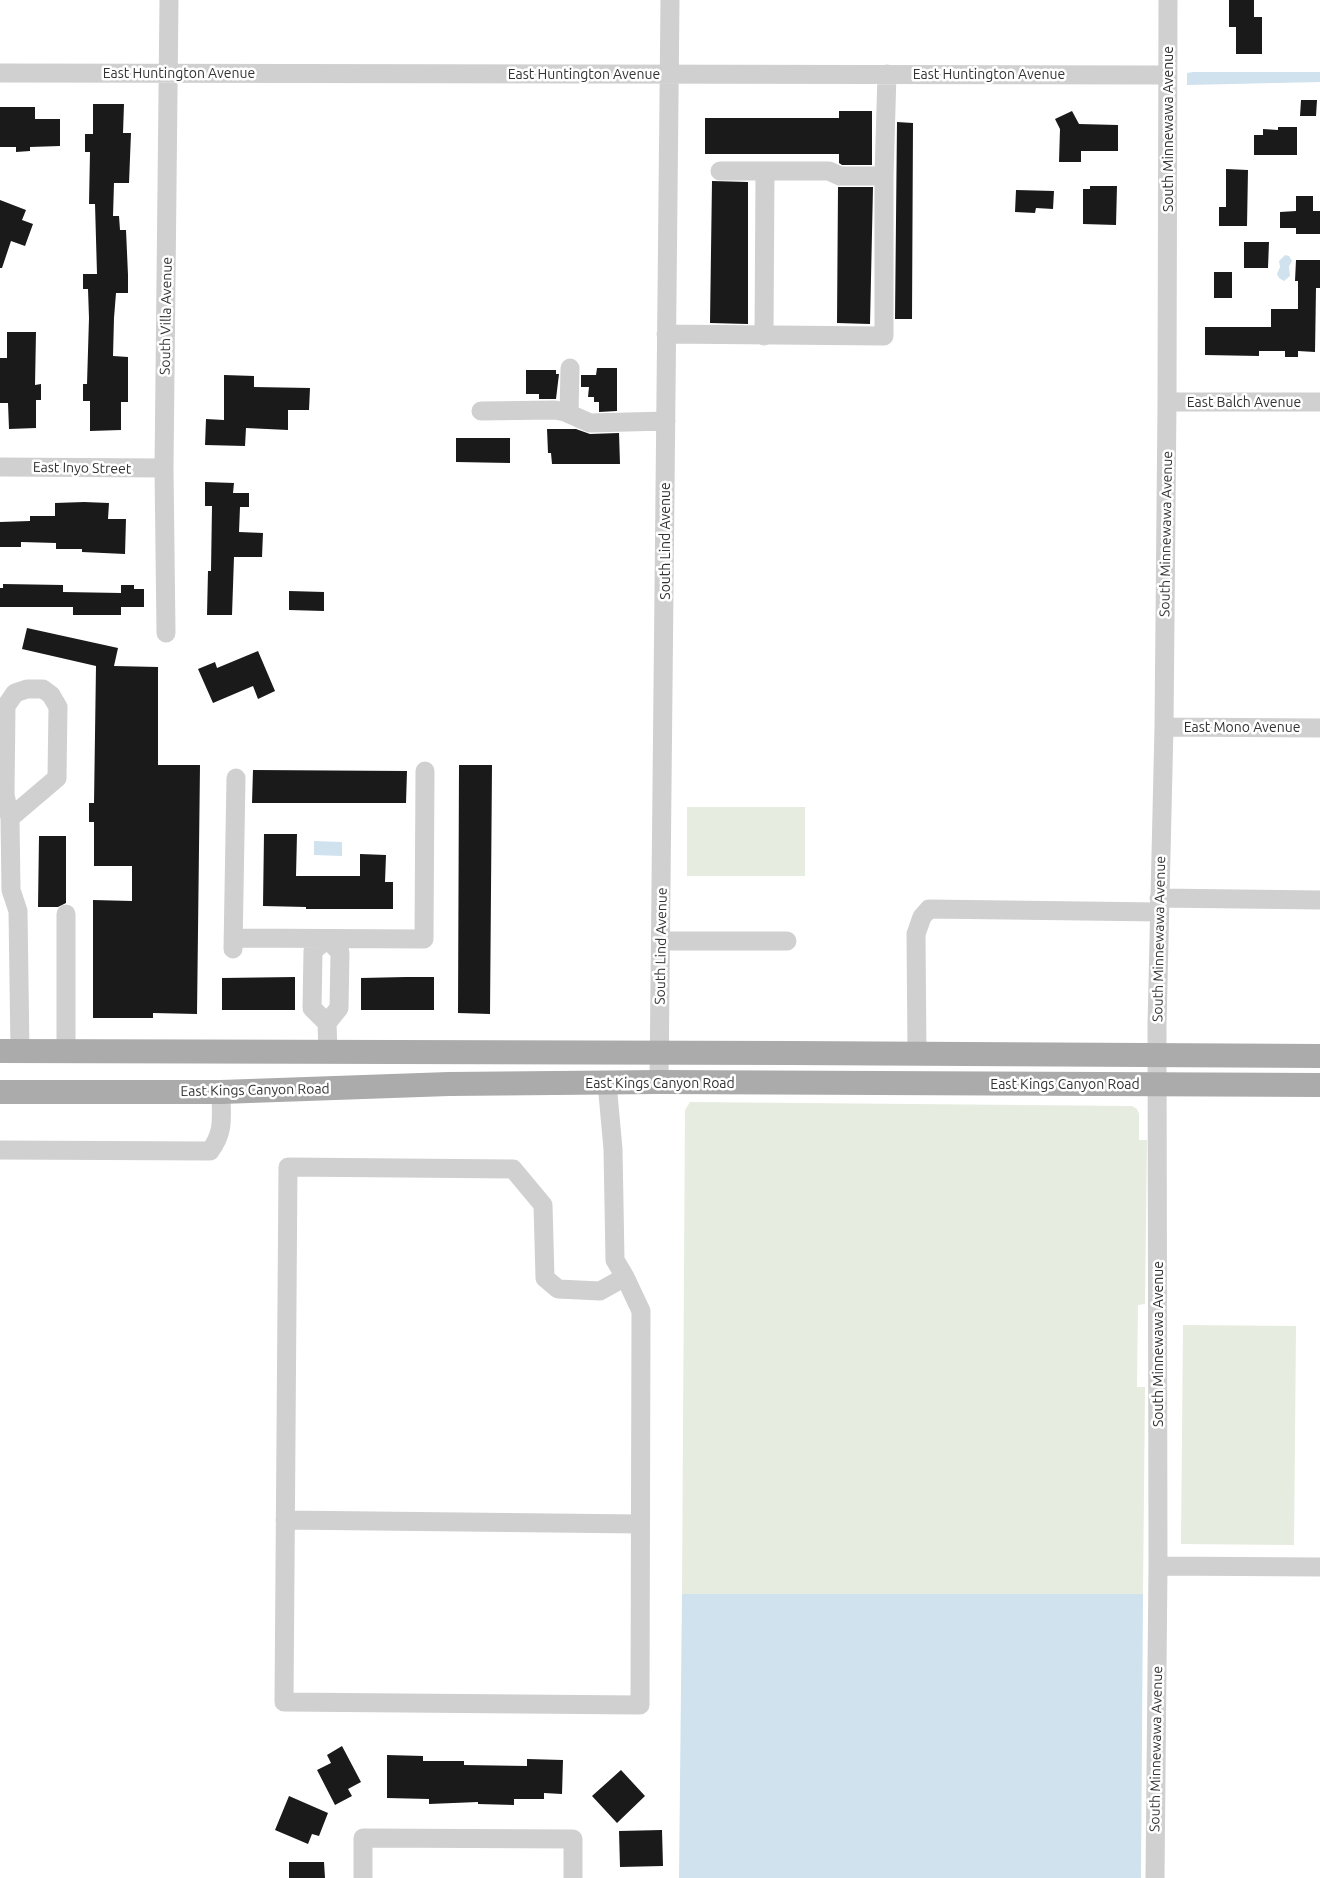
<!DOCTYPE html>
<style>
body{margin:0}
canvas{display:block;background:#fff}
</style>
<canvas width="1320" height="1878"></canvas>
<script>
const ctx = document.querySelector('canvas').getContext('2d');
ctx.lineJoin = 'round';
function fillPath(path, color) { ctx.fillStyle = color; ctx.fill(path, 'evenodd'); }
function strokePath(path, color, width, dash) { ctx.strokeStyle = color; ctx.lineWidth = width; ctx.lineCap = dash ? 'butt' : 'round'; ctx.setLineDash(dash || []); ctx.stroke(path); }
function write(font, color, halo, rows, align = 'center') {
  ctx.font = font + ' Ubuntu,sans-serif'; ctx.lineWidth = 5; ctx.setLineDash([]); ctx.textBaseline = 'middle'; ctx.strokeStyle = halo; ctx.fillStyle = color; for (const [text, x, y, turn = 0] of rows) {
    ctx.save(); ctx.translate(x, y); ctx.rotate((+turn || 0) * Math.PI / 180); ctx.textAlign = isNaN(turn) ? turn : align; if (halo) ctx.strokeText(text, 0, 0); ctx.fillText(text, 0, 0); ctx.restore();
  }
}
fillPath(new Path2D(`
 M687 807H805V876H687Z
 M690 1102 1132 1106 1137 1109 1139 1114V1140H1147L1145 1304 1138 1305 1137 1387H1145L1143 1594H682L685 1110Z
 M1183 1325 1296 1326 1294 1545 1181 1544Z`), '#e6ecdf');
fillPath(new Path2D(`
 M1193 72H1320V82L1187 85V73Z
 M1285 255 1289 256 1292 261 1289 266 1290 276 1284 281 1279 278 1277 274 1280 267 1279 261Z
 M314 841 342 842V856L314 855Z
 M682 1594H1143L1141 1878H679Z`), '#cfe2ee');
fillPath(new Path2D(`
 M1229 0H1254V17H1262V54H1236V27H1229Z
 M1301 100H1317L1316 116H1300Z
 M93 104H124L123 133H131L129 183H114L113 216H119L120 230H126L128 275V293H116L114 318 113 356 128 357V402H121V430L90 431V401H83V384H87L89 318 88 289H83V274H97L95 204H89L90 152H85V134H93Z
 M0 107H35V119H60V146L30 147V151L16 152V147H0Z
 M839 111H872V165H842L839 163V154H705V118H839Z
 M1072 111 1079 124 1118 125V151H1081V162H1059L1060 129 1055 119Z
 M897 122 913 123 912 319H895Z
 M1278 127H1297V155H1254V135H1263V129L1278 130Z
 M1226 169 1248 170 1247 226H1219V207H1226Z
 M712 181 748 182V324L710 323Z
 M1090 186H1117L1116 225 1083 224V189H1090Z
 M838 187H873L870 324 837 323Z
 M1016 190 1054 191 1053 209 1036 208 1035 213 1015 212Z
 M1296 196H1313V211H1320V234H1296V228H1280V212L1296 211Z
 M0 200 26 210 22 220 33 224 25 246 11 241 2 268H0Z
 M1244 242H1269L1268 268H1244Z
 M1296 260H1320V288H1316L1315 352 1298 351V357H1285V351H1259V356L1205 355V327H1271V309H1298V281H1295Z
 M1214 272H1232V298H1214Z
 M7 332H36L35 385 41 384V400H36V428L9 429 8 403H0V358H7Z
 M597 368H617V411L599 412V402H594V397H588L589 387H581V375H596Z
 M526 370H556V374H559L556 399H539V394H526Z
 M224 375 254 376V387L310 388 309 410H288V430L246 428 245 446 205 445 206 419 224 420Z
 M547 429H576L590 434 619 433 620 464H552L551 453H548Z
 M456 438H510V463L456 462Z
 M205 482 234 483 233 493H249V507H240L239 532 263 533 262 557H234L232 615H207L208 571H211L212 506H205Z
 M84 502 109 503 108 519H126L125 554 82 552V549H56V543L21 542V547H0V522L30 521V516H55V503Z
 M3 584 63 585V592L121 593V585H134V589H144V607H121V615H73V607H0V588H3Z
 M289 591 324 592V611L289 610Z
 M27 628 118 648 114 666 158 667V765H200L197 1014 153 1013V1018H93V900L132 901V866H94V822H89V803H94L96 666 22 649Z
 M258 651 275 691 258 699 253 686 213 703 198 669 215 662 217 668Z
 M459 765H492L490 1014 458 1013Z
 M253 770 407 771 406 803H252Z
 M264 834H297L296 876H360V854L386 855 385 882H393V909H306V907L263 906Z
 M39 836H66V903L58 907H38Z
 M295 977V1010H222V978Z
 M406 977H434V1010H361V978Z
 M342 1746 361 1782 348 1789 352 1796 335 1805 317 1770 331 1763 327 1755Z
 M387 1755 423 1756V1761H464V1765L527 1766V1759L563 1760 562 1794 544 1793V1799H514V1805L478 1804V1802L429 1804V1799L387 1798Z
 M621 1770 645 1796 617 1823 592 1796Z
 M289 1796 328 1813 319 1836 312 1834 308 1844 275 1830Z
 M662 1830 663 1866 620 1867 619 1831Z
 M289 1862H324L325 1878H289Z`), '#1a1a1a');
strokePath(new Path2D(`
 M0 73 1167 75
 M720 171H765
 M666 334 884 336V176L887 74
 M764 336 765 171H829L840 176H884
 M1167 402H1320
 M481 411 555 410 565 412 590 423 666 421
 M569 414 570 368
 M0 467 164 468
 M166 633 164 468 169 0
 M1164 727 1320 728
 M10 818 57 778 58 707 51 695 43 689H27L15 693 6 706 5 795 10 818 11 890 18 911 20 1051
 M1159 898 1320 900
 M66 914V1051
 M233 938 424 939 425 771
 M661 941H787
 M233 949 236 778
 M327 1023 312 1008 313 951 327 939 340 952 339 1008 327 1023 328 1053
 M917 1053 916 934 922 917 929 909 1159 912
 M659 1082 670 0
 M607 1083 613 1149 615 1260 625 1277 641 1311 640 1705 284 1702 288 1167 513 1169 543 1205 545 1278 558 1289 600 1291 625 1277
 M0 1150 210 1151C225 1131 221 1117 221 1092
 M285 1520 640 1524
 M1158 1566 1320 1567
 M363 1878V1838L573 1839V1878
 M1155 1878 1158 1566 1157 1025 1164 727 1167 402 1168 0`), '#d0d0d0', 19);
strokePath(new Path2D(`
 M0 1051 790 1053 1320 1056
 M0 1092H221L449 1084 659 1082 1320 1085`), '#ababab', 24);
write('14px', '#333', '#fff', [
 ["East Huntington Avenue",179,73],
 ["East Huntington Avenue",584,74],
 ["East Huntington Avenue",989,74],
 ["South Minnewawa Avenue",1168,129,-90],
 ["South Villa Avenue",166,316,-89],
 ["East Balch Avenue",1244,402],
 ["East Inyo Street",82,468,1],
 ["South Minnewawa Avenue",1166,534,-89],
 ["South Lind Avenue",665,541,-90],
 ["East Mono Avenue",1242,727],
 ["South Minnewawa Avenue",1159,939,-89],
 ["South Lind Avenue",661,946,-89],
 ["East Kings Canyon Road",660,1083],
 ["East Kings Canyon Road",1065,1084],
 ["East Kings Canyon Road",255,1090,-1],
 ["South Minnewawa Avenue",1158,1344,-90],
 ["South Minnewawa Avenue",1156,1749,-89]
]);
</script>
